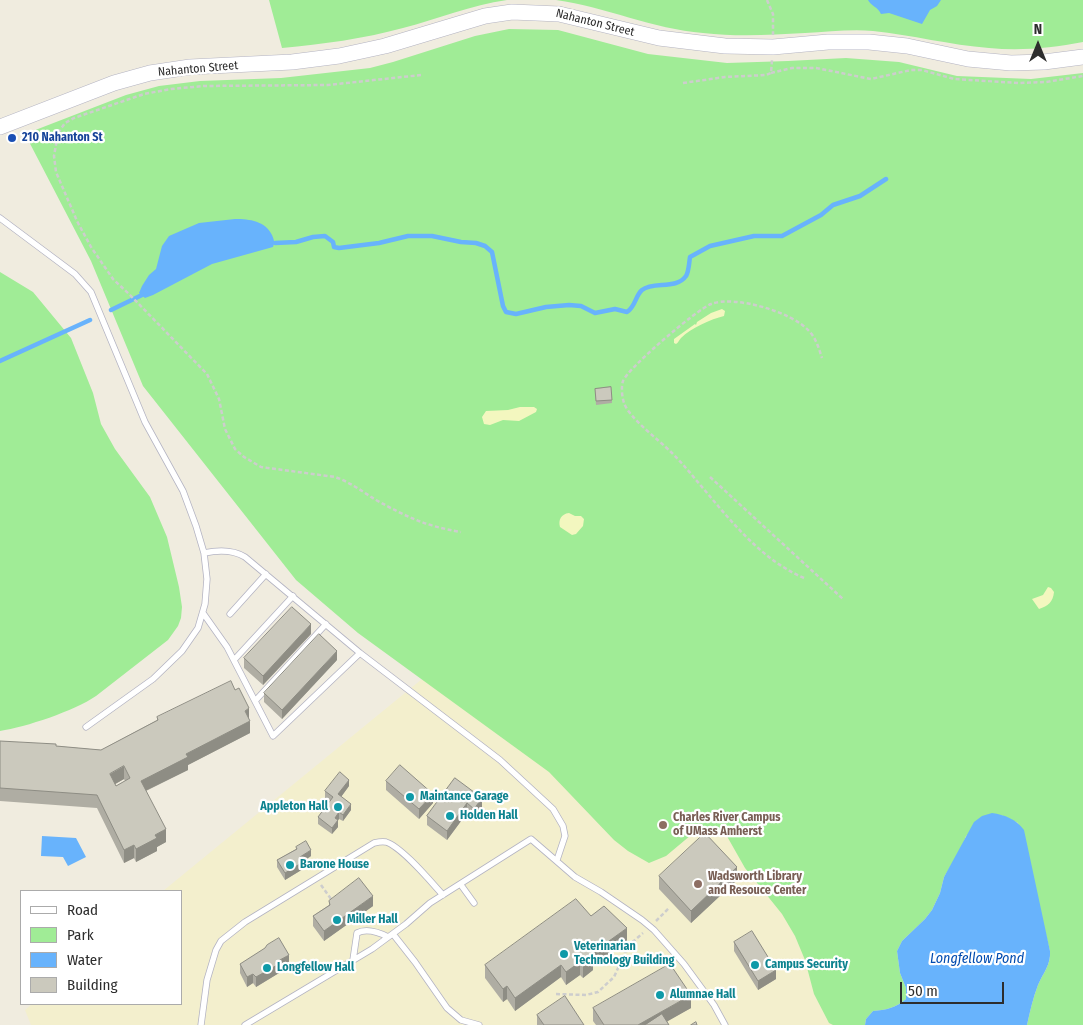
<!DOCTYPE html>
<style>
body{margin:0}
#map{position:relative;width:1083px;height:1025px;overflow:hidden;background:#f0ecdf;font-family:"Fira Sans Condensed",sans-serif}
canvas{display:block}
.legend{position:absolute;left:20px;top:890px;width:162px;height:115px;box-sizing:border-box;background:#fff;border:1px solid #ababab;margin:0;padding:6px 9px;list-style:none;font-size:15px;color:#2d2d2d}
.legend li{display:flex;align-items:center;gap:10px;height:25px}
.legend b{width:25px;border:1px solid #ababab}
.north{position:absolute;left:1013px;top:20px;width:50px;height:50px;-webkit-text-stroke:4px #fff;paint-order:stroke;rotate:0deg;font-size:14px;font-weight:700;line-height:20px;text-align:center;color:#2d2d2d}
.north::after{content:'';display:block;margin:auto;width:18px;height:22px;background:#2d2d2d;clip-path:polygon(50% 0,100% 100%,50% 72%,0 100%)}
.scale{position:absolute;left:900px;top:982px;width:104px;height:22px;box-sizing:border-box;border:2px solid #2d2d2d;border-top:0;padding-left:6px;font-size:15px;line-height:18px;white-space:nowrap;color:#2d2d2d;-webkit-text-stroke:4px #fff;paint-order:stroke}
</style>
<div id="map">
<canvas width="1083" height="1025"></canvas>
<ul class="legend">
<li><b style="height:6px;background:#fff"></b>Road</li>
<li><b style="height:14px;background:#a0ec96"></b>Park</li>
<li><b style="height:14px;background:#68b3fc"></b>Water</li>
<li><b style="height:14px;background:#cbc9bd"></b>Building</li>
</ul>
<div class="north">N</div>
<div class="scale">50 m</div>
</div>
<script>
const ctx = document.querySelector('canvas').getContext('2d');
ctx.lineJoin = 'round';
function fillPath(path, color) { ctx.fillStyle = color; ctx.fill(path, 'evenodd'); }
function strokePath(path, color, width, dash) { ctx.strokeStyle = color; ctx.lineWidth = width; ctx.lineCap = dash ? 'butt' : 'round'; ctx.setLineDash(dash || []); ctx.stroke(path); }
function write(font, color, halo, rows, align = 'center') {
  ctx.font = font + ' "Fira Sans Condensed",sans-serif'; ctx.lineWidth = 4.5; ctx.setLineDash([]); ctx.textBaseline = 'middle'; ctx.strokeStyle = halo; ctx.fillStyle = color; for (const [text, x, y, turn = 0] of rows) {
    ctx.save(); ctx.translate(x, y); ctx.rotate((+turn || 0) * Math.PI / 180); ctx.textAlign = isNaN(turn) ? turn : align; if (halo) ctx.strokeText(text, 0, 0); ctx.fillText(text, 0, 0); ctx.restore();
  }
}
fillPath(new Path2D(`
 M1056 662 1083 705V1025H31L25 1010 32 1004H181V891H163L422 679 893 789Z`), '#f3efcd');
fillPath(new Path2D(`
 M269 0H507C471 5 438 19 403 28 363 39 323 44 282 48Z
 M556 0H1083V42C1052 48 1021 51 989 48 950 45 912 35 873 31 851 29 828 32 805 33 771 35 737 37 703 33 653 29 606 7 556 0Z
 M509 29 558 30 648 54 727 63 788 61 846 58 899 62 957 76 1031 79 1083 73V1025H1027C1030 1011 1033 998 1038 985 1043 973 1051 965 1050 951L1018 823 1001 815 966 836 962 847 944 877 940 893 932 910 925 919 902 941 897 951 900 973 906 988V999C896 1008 885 1010 873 1011L866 1019 865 1025H833L829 1023 814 994 805 960 795 936 782 914 745 868 724 831 708 828 697 830 666 856 649 863 628 851 614 840 549 772 358 633 296 580 143 386 91 261 25 134 126 95 159 86 200 81 281 78 370 68 393 62 475 36Z
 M0 272 33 292 71 338 93 393 101 424 115 449 150 497 167 537 179 587 182 607 181 618 178 626 168 640 96 696C74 711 26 727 0 731Z`), '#a0ec96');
fillPath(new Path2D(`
 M722 309 725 311 724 316C711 319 691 328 681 338 679 340 678 343 676 344L674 343V339L695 324 696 325 697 322 711 313Z
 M520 407H534L537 409 536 412 519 421 503 420 490 425 484 424 482 417 486 411 508 410Z
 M569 513 575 516H581L584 519 583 526 576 534 572 535 560 527C558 520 561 514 569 513Z
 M1048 587 1051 588 1054 592C1053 602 1048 606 1039 609L1032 599 1043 595Z`), '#f3f7bf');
fillPath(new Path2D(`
 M868 0H941L937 6 930 10 922 24 889 13 881 14C878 7 871 6 868 0Z
 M235 219C250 219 265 221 272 235 274 240 275 242 273 247L212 264 153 295 145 298 139 293 142 286 149 275 156 269 162 246 169 236 199 223Z
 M992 813C1005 815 1016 819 1024 830L1050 951C1051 965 1043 973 1038 985 1033 998 1030 1011 1027 1025H865L866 1019 873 1011C885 1010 896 1008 906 999V988L900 973 897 951 902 941 925 919 932 910 940 893 944 877 974 822 982 816Z
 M42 836 76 838 86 857 68 866 63 857 41 856Z`), '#68b3fc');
strokePath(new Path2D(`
 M275 243 296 242 313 237 325 236 333 242 334 247 339 248 379 243 408 236H432L461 242 476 243 485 246 492 252 503 306 506 312 516 314 546 307 569 305 581 306 595 313 615 309 627 312C636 306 635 296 642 290 654 281 676 290 686 276 689 271 689 263 690 257L710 246 754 236H782L821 215 833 205 860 196 886 179
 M111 310 142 295
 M0 361 90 320`), '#68b3fc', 4.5);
const lane = new Path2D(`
 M0 218 75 274 91 292 145 422 183 491 196 526 204 553 207 579 205 604 198 628 182 651 153 679 86 727
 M203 613 227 647 273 736 360 653 245 557C232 549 218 550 204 553
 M230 614 266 574
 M360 653 500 760 553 809 563 826 565 836 557 860
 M234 660 293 596
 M255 701 326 624
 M461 885 474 903
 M393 934 415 962 447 1008 461 1020 479 1025
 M353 960 357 933C367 928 378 932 388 937
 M201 1025 207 980 216 950 221 941 245 922 374 843C378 842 382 841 386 842 402 847 431 882 443 895
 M245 1025 372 949 406 924 430 903 531 839 575 877 601 892 642 920 654 930 684 964 714 1005 725 1025`);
const secondary = new Path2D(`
 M0 127 114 83 150 73 190 67 292 62 339 56 385 46 485 16 512 12 559 14 659 38 725 46 773 47 828 42H869L907 46 968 59 1011 63 1044 62 1083 57`);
strokePath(lane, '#b3b3c2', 7);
strokePath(secondary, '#b3b3c2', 16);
strokePath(new Path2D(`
 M767 0 773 14V35
 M771 73 792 68H816L871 79 911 70H922L954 79 1018 83 1046 82 1083 76
 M421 75 328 85 204 86 171 89 144 94 74 118 65 123 58 133 54 156 56 172 77 221 91 247 113 279 130 295 207 374 219 399 225 429 235 449 244 457 261 467 335 477C350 482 363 492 376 500 407 517 425 526 461 532
 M683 83 725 77 766 75 771 73 772 60
 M710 477 844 600
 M804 578C758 558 728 517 696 480 688 470 680 461 671 452 659 440 629 418 624 403 622 397 621 387 623 381 628 368 696 310 711 304 735 295 792 312 809 331 816 338 819 349 822 358
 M321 885 331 899
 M656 921 669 908
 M556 994 586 995 598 992 614 977 628 946 643 933`), '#cdcdcd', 2.5, [4, 2.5]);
strokePath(lane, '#fff', 5.5);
strokePath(secondary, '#fff', 15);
fillPath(new Path2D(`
 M611 387 612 403 596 405 595 389Z
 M311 634 263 685 244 668V658Z
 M337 660 282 719 264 702V693Z
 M157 717 249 719 250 733 188 765V770L146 791 166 842 157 847V851L136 862 134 858 124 863 97 808 0 801V741L101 750 157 720ZM124 779 125 781 116 786 115 784Z
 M455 778 482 807 474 818 467 813 447 840 427 825V816Z
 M386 781 433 803 419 819 386 790Z
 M349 786 341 797 351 810 343 821 339 819 338 820V827L332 834 318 824V817L330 801 325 798V791Z
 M296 847 311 856 303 862V869L285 880 277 867V860L296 849Z
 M659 876 737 880 691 923 659 889Z
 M329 901 373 906 324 941 313 926V916L329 905Z
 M591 916 627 941 593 965V970L583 978 580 975 566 985 561 977 515 1011 507 999 503 1002 485 978V965Z
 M734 942 776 979 758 990 734 951Z
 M240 964H289L279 970V973L256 987 253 983 247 987 240 973Z
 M593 1008H691L667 1021 669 1025H596L593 1021Z
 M537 1015 584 1025H537Z`), '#afada3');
fillPath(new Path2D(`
 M311 624V634L263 685V676Z
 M337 651V660L282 719V710Z
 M249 708V721L245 711Z
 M250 721V733L188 765V770L141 793V781L186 754Z
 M124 766V779L110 787V774Z
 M349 780V786L338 801V794Z
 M433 794V803L419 819V809Z
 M482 798V807L474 818V809Z
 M467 803V813L447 840V831Z
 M351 804V810L343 821V815Z
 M339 812V819L335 824V818Z
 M338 820V827L332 834V828Z
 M166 829V842L157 847V851L136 862V849L155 835Z
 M134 845V858L124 863V850Z
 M311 850V856L300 863V857Z
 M303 862V869L285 880V873Z
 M737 867V880L691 923V911Z
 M373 896V906L324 941V931Z
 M627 928V941L593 965V970L583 978V965L591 954Z
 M289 955V964L279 970V973L256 987V977L278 961Z
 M580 962V975L566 985V972Z
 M561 965V977L515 1011V998Z
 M776 970V979L758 990V981Z
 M253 974V983L247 987V977Z
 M507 986V999L503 1002V989Z
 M691 995V1008L661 1025H638Z`), '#8e8d84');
const building = new Path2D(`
 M611 387 612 400 596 401 595 389Z
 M292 607 311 624 263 676 244 658Z
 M319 634 337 651 282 710 264 693Z
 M231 681 235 690 239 688 249 708 245 711 250 721 186 754 188 757 141 781 166 829 155 835 157 838 136 849 134 845 124 850 97 795 0 788V741L56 744V746L101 750 158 720 157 717ZM124 766 130 778 116 786 110 774Z
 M400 765 433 794 419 809 386 781Z
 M340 772 349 780 338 794 351 804 343 815 339 812 335 818 338 820 332 828 318 817 333 797 325 791Z
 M455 778 482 798 474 809 467 803 447 831 427 816Z
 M705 833 737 867 691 911 659 876Z
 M306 841 311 850 300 857 303 862 285 873 277 860 297 849 296 847Z
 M359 878 373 896 324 931 313 916 330 905 329 901Z
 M576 899 591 916 604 906 627 928 591 954 593 958 583 965 580 962 566 972 561 965 515 998 507 986 503 989 485 965Z
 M752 931 776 970 758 981 734 942Z
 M279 938 289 955 278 961 279 964 256 977 253 974 247 977 240 964 265 948 267 945Z
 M670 964 691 995 638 1025H604L593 1008Z
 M565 996 584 1025H544L537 1015Z
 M662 1014 669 1025H645Z
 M696 1022 697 1025H691Z`);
fillPath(building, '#cbc9bd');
strokePath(building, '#8e8d84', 1);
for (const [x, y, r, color] of [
 [12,138,5,"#1a4fb4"],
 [410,797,5,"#0f9aa8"],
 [338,807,5,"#0f9aa8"],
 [450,816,5,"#0f9aa8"],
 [663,825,5,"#8d6e63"],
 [290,865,5,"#0f9aa8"],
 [698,884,5,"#8d6e63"],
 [337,920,5,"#0f9aa8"],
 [564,954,5,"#0f9aa8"],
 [755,965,5,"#0f9aa8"],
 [267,968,5,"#0f9aa8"],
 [660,995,5,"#0f9aa8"]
]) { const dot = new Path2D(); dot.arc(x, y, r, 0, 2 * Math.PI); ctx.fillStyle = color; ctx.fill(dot); strokePath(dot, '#fff', 2); }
write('12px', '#2d2d2d', '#fff', [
 ["Nahanton Street",595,23,14],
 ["Nahanton Street",198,69,-5]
]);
write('bold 12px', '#164399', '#fff', [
 ["210 Nahanton St",22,138]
], 'left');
write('bold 12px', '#0d838f', '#fff', [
 ["Maintance Garage",420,797],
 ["Appleton Hall",328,807,"right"],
 ["Holden Hall",460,816],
 ["Barone House",300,865],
 ["Miller Hall",347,920],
 ["Veterinarian",574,947],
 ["Technology Building",574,961],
 ["Campus Security",765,965],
 ["Longfellow Hall",277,968],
 ["Alumnae Hall",670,995]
], 'left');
write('bold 12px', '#785e54', '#fff', [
 ["Charles River Campus",673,818],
 ["of UMass Amherst",673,832],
 ["Wadsworth Library",708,877],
 ["and Resouce Center",708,891]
], 'left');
write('italic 14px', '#004baf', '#fff', [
 ["Longfellow Pond",977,959]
]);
</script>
